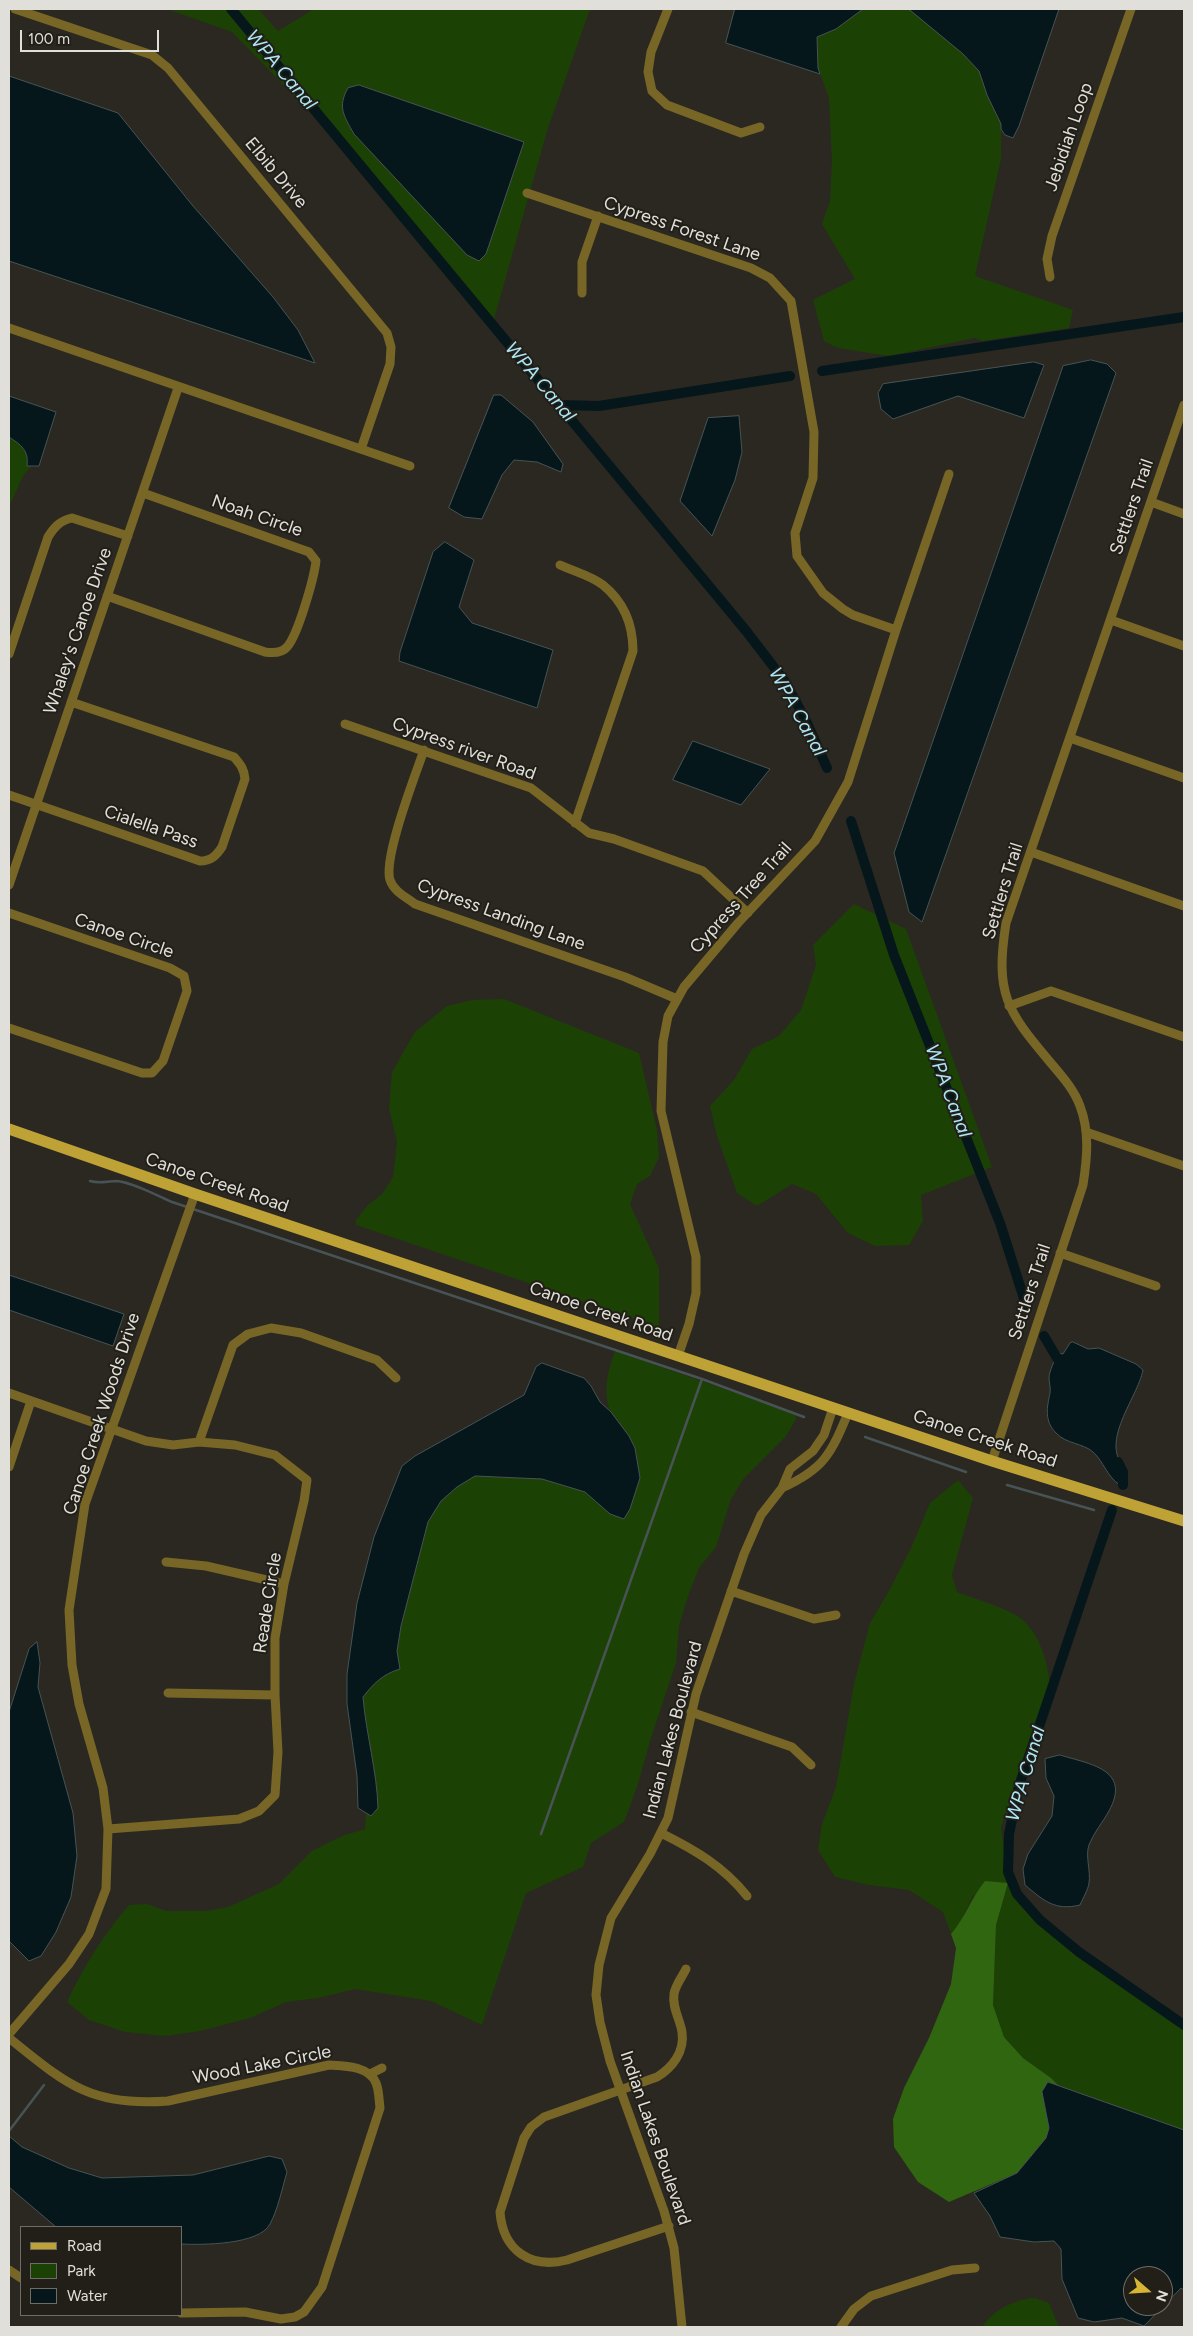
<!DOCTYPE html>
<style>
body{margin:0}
#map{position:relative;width:1193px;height:2336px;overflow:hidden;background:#2b2821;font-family:Figtree,sans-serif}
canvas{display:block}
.frame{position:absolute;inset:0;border:10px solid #e1dfda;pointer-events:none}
.legend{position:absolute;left:20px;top:2226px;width:162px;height:90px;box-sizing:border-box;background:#211f17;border:1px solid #6e6c65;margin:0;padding:6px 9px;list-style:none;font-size:15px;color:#e1dfda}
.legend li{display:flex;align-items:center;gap:10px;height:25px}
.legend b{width:25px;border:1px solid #6e6c65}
.north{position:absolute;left:1123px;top:2266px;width:50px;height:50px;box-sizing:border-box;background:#211f17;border:1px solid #6e6c65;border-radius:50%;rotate:109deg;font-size:14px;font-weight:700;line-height:20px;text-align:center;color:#e1dfda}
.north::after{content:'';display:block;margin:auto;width:18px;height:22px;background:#d7b434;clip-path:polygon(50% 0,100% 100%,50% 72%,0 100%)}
.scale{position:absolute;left:20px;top:30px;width:139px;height:22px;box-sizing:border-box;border:2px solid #e1dfda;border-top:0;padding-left:6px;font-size:15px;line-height:18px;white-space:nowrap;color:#e1dfda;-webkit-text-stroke:4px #211f17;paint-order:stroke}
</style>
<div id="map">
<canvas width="1193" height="2336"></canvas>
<div class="frame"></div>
<ul class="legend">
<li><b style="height:6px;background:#bfa236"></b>Road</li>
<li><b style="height:14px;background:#1c4105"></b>Park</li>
<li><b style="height:14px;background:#05171b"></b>Water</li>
</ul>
<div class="north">N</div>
<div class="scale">100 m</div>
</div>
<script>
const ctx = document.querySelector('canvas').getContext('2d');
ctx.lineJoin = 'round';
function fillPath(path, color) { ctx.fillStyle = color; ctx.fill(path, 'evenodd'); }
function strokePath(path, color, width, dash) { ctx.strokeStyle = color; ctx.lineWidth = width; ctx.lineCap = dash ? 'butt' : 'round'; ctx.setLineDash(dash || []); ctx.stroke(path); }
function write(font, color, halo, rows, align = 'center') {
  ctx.font = font + ' Figtree,sans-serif'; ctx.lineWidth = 4; ctx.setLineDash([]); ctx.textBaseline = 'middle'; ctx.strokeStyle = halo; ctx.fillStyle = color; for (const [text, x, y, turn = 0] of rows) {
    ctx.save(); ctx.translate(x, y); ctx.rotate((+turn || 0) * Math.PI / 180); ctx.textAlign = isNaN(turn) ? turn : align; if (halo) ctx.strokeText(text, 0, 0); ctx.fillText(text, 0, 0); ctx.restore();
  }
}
fillPath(new Path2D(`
 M167 9H258L278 31 314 9H590L547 131 491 330 339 142 232 32Z
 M863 9H909L932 26 963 54 979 71 987 95 1001 124V159L975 276 1073 310 1069 328 983 341 975 338 889 356 838 348 824 341 813 300 855 279 822 224 830 201 832 161 829 98 818 68 817 37 836 29Z
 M9 437C21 445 29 450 27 466H31L23 476 9 507Z
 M854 904 906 929 992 1167 921 1195 923 1221 909 1245 875 1246 848 1233 816 1194 792 1184 757 1206 737 1193 717 1136 710 1106 734 1080 752 1049 779 1036 801 1010 816 965 813 945Z
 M504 999 639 1053 657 1130 659 1157 650 1176 637 1184 630 1204 659 1268V1327L356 1225V1220L368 1205 382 1194 393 1177 397 1142 389 1108 392 1072 415 1032 447 1006 472 1000Z
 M615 1351 796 1414V1419L786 1436 744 1478 731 1499 716 1547 699 1568 689 1593 679 1626 676 1663 650 1741 637 1787 624 1822 591 1843 583 1867 526 1893 482 2025 431 2001 355 1989 318 1998 286 2002 250 2018 200 2031 166 2036 125 2032 89 2020 67 2002C83 1967 104 1934 129 1905L147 1904 166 1911H206L228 1907 279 1884 312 1851 342 1836 365 1829 366 1813 371 1816 378 1808C377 1771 366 1734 363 1696 374 1683 383 1674 400 1669L397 1651 401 1626 428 1522 441 1501 457 1487 475 1476 542 1479 585 1492 597 1501 640 1478C638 1468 638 1456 635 1447 630 1435 621 1428 614 1418 601 1397 607 1373 615 1351Z
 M958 1480 973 1498 952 1575 957 1592C975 1599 994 1604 1012 1613 1038 1625 1048 1661 1050 1686L1001 1827 1008 1883 1051 1935 1184 2027V2130L1059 2086 1051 2078 1023 2058 1004 2037 993 2005 996 1925 1008 1883 973 1896 959 1925 951 1934 943 1912 909 1890 869 1885 835 1877 818 1850 822 1824 836 1787 854 1684 870 1623 889 1591 911 1548 930 1503Z
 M1035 2298 1049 2303 1059 2327H982C993 2310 1015 2299 1035 2298Z`), '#1c4105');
fillPath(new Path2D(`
 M985 1881 1008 1883 996 1925 993 2005 1004 2037 1023 2058 1051 2078 1059 2086 1048 2082 1042 2091 1049 2128 1046 2138 1017 2173 949 2202 918 2182 894 2147 893 2119 904 2088 929 2038 951 1984 956 1948 951 1934C965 1918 971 1898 985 1881Z`), '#316610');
const water = new Path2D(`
 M735 9H863L836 29 817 37 818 68 820 74 726 43Z
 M909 9H1059L1019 126 1013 138 1005 135 1001 129V124L987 95 979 71 963 54Z
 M9 76 118 113 193 206 273 297 298 330 315 363 9 261Z
 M359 85 524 142 486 254 479 261 467 255 354 134C344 116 337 107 348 88Z
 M1091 360 1107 364 1116 373 922 922 909 912 894 853 1063 366Z
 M1034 362 1044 365 1024 418 958 396 893 419 881 409 878 393 883 384Z
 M494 395H501L533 422 563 464 561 472 537 462 514 460 502 475 482 519 464 517 449 508Z
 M9 396 56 412 39 466H27C29 450 21 445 9 437Z
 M739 416 742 452 735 480 712 536 680 501 708 418Z
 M445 542 474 560 459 607 472 623 553 650 537 708 399 661 400 652 433 552Z
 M693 741 770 769 741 805 673 780Z
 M9 1275 124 1314 113 1346 9 1310Z
 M1073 1342 1088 1349 1099 1348 1136 1364 1143 1370C1137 1399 1099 1442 1125 1468L1120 1485C1107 1477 1104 1462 1093 1452 1083 1443 1066 1444 1056 1433 1044 1421 1047 1407 1050 1393 1051 1388 1049 1383 1049 1378 1049 1371 1055 1360 1058 1353L1063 1354 1070 1343Z
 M542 1363 584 1378 591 1386 600 1402 611 1412 629 1436 635 1448 640 1478 630 1509 624 1519 610 1514 585 1492 542 1479 475 1476 457 1487 441 1501 428 1522 401 1626 397 1651 400 1669C383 1674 374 1683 363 1697 366 1734 377 1771 378 1808L371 1816 358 1808 357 1776 347 1704V1674L357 1603 374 1537 402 1466 415 1456 524 1395 536 1367Z
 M37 1642 40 1663 38 1687 73 1813 77 1856 71 1897 56 1932 41 1956 29 1961 9 1941V1712L29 1649Z
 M1060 1755C1089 1764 1132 1769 1109 1811 1103 1822 1094 1832 1089 1845 1085 1856 1091 1871 1089 1883 1088 1890 1083 1898 1080 1905 1055 1911 1044 1901 1025 1885L1023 1869 1028 1854 1052 1816 1054 1796 1046 1778 1045 1759Z
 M1048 2082 1184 2130V2290L1181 2288 1144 2326 1122 2318 1094 2322 1078 2318 1062 2279 1061 2249 1054 2241 1034 2242 1000 2237 990 2216 974 2193 1017 2173 1046 2138 1049 2128 1042 2092ZM1133 2276H1163V2306H1133Z
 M9 2136 22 2147 69 2168 102 2178 193 2175 269 2156 282 2159 287 2172C282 2189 278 2209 270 2224 259 2245 202 2245 181 2244V2227H56L9 2187Z`);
fillPath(water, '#05171b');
strokePath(water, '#475354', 1);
strokePath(new Path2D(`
 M90 1181C100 1184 107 1181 117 1181 135 1183 155 1195 172 1202L702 1379
 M865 1437 966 1472
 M1007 1485 1094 1510
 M541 1834 702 1379 804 1417
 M9 2131 44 2085`), '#475354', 2.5);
strokePath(new Path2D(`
 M231 9 747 632 786 683 806 721 827 768
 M822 371 1184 317
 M559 405 599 406 790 376
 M851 821 894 955 1000 1223 1026 1305
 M1044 1336 1063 1368
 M1118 1462 1123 1472V1485
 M1112 1510 1019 1786 1009 1834 1008 1872 1017 1894 1040 1920 1079 1952 1184 2025`), '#05171b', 10);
strokePath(new Path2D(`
 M15 9 152 55 168 68 387 333 391 347 390 364 361 449
 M668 9 651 52 648 72 652 91 667 105 741 133 760 127
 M527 193 751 268 770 278 791 301 814 432 813 478 795 533 797 556 823 593 843 609 853 615 896 630
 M1050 277 1047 259 1052 236 1131 9
 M582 293V262L598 216
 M9 328 410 466
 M1151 502 1184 514
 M560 565C573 571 592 576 603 585 624 602 633 624 633 651L575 823
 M107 596 265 652C272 653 282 653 287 647 298 635 314 578 316 561L309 552 143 493
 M1111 620 1184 646
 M9 654 48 537C55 526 60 521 72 518L128 536
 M345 724 531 788 589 833 614 839 703 871 748 913
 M1070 738 1184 778
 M424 750C415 776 383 858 390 880 394 892 406 897 415 904L625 977 677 999
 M9 795 200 861C211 861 216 856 222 847L245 779C244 769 241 765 234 757L71 702
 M1031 852 1184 906
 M9 885 178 388
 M9 913 170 968 184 976 187 991 163 1061 152 1073H142L9 1028
 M1009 1006 1051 991 1184 1037
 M1086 1132 1184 1166
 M1060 1253 1156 1286
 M678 1356 689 1324 696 1293V1257L661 1111 663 1042 668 1016 684 987 738 923 815 841 848 782 896 630 949 474
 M9 1393 146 1441 173 1445 199 1442 235 1445 275 1455 307 1480 304 1501 284 1584 275 1638V1695L278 1752 275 1795 259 1811 239 1819 108 1829
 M199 1442 233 1345 248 1334 271 1328 301 1333 377 1360 396 1378
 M992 1461 1083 1185C1087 1159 1090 1132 1080 1106 1074 1089 1061 1075 1050 1062 1006 1010 995 993 1006 923L1184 405
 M9 1467 31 1401
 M782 1488C824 1469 831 1454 848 1413
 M166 1562 206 1566 284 1584
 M731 1591 814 1619 836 1615
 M168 1693 275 1695
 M691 1712 792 1747 811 1765
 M661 1833C695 1850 723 1866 747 1896
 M9 2034 69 1964 89 1934 106 1889 108 1829 103 1788 79 1704 72 1665 69 1610 85 1504 195 1194
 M9 2038C66 2084 91 2107 168 2101L329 2065C345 2066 369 2066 376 2083 379 2090 379 2100 380 2108L322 2287 304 2312 295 2317 281 2319 245 2312 181 2313
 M370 2074 382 2068
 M669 2226 567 2260C531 2269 503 2251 500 2212L524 2138 531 2127 544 2117 657 2077C672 2068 685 2052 682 2032 680 2019 672 2008 674 1994 675 1986 682 1977 686 1969
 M9 2270 21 2278
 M682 2327 674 2248 664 2211 610 2061 600 2022 596 1995 599 1965 611 1918 650 1854 668 1818 696 1694 744 1554 761 1515 782 1488 790 1469 813 1451 824 1435 833 1408
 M841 2327 854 2309 871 2296 952 2270 975 2268`), '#776626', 9);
strokePath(new Path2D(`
 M9 1129 195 1194 992 1461 1184 1521`), '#bfa236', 11);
write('18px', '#e1dfda', '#211f17', [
 ["Jebidiah Loop",1069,137,-71],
 ["Elbib Drive",276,173,50],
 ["Cypress Forest Lane",682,229,19],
 ["Settlers Trail",1132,507,-71],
 ["Noah Circle",257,516,19],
 ["Whaley's Canoe Drive",78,631,-71],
 ["Cypress river Road",464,749,20],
 ["Cialella Pass",151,827,19],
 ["Settlers Trail",1003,891,-73],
 ["Cypress Tree Trail",741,898,-48],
 ["Cypress Landing Lane",501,915,20],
 ["Canoe Circle",124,936,19],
 ["Canoe Creek Road",217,1183,19],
 ["Settlers Trail",1030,1292,-72],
 ["Canoe Creek Road",601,1312,19],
 ["Canoe Creek Woods Drive",102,1414,-72],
 ["Canoe Creek Road",985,1439,18],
 ["Reade Circle",268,1603,-81],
 ["Indian Lakes Boulevard",673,1730,-75],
 ["Wood Lake Circle",262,2065,-11],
 ["Indian Lakes Boulevard",655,2138,71]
]);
write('italic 19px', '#ace6f7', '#211f17', [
 ["WPA Canal",281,70,50],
 ["WPA Canal",540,382,50],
 ["WPA Canal",797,712,61],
 ["WPA Canal",948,1091,69],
 ["WPA Canal",1026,1774,-74]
]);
</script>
